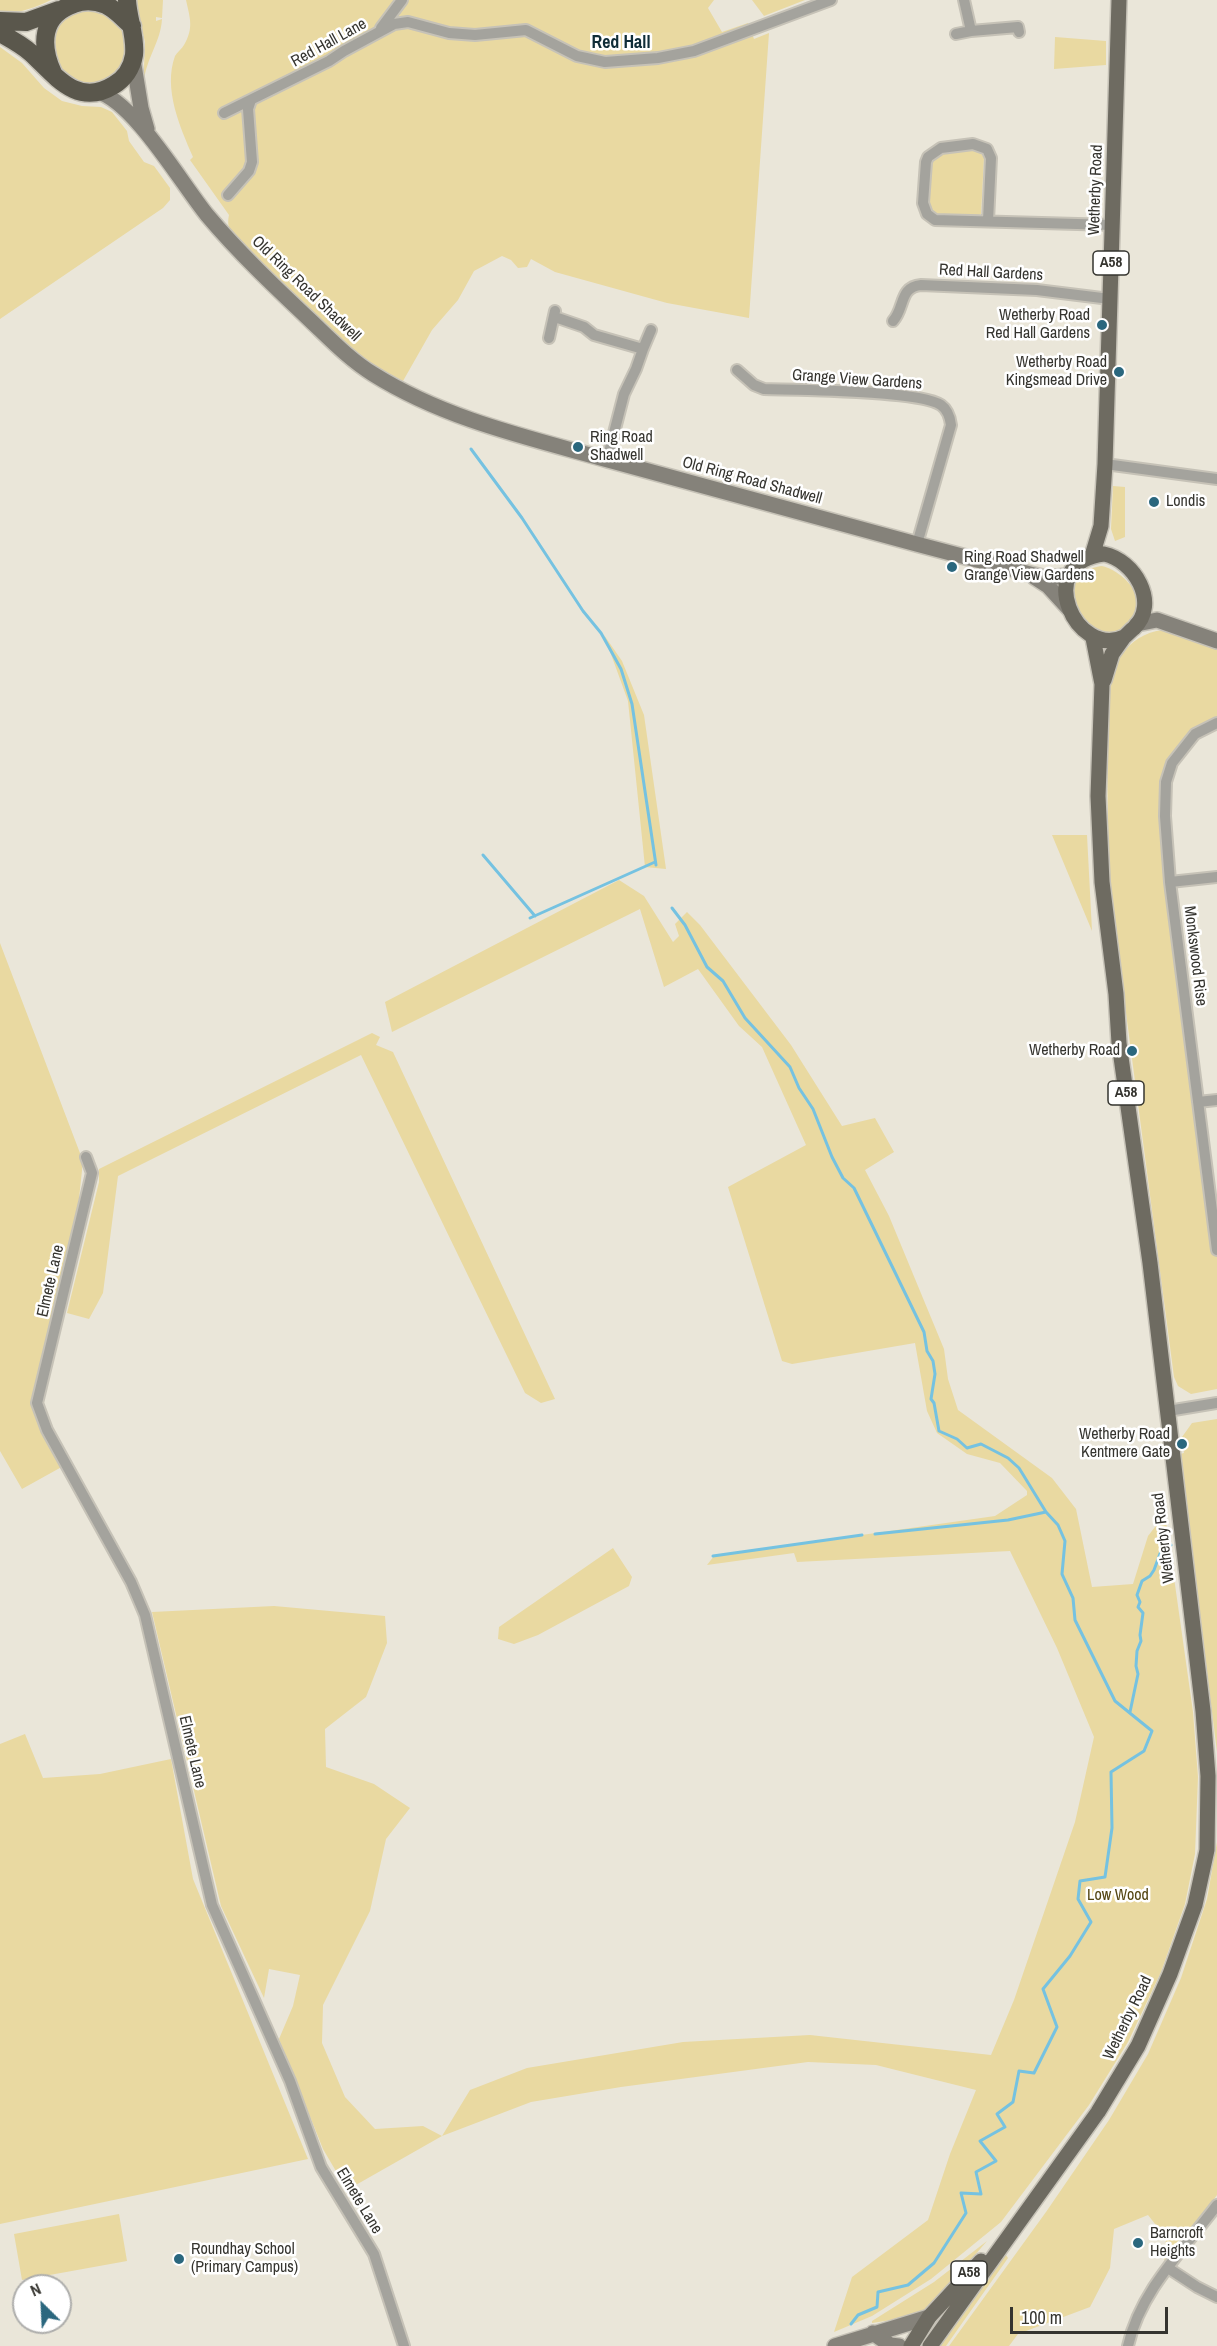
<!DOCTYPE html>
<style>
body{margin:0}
#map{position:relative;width:1217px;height:2346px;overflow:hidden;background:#eae6d9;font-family:"Archivo Narrow",sans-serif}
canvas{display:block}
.north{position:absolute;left:12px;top:2274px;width:60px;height:60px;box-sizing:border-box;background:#fff;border:2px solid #aeaeac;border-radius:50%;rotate:336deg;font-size:16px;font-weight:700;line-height:24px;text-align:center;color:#35342f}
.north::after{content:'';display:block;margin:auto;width:21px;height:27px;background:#2a677e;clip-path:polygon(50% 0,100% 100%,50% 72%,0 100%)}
.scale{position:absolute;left:1010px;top:2307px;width:158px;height:27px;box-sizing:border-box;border:3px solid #35342f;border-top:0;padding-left:8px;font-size:18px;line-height:21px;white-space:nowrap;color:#35342f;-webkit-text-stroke:4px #fff;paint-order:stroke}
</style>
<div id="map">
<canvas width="1217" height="2346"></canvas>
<div class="north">N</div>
<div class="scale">100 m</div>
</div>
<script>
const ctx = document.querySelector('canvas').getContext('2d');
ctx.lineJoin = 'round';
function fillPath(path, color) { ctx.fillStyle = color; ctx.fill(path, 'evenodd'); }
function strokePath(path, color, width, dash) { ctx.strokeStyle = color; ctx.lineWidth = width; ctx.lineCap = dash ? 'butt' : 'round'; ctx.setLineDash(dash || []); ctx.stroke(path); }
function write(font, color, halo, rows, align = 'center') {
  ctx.font = font + ' "Archivo Narrow",sans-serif'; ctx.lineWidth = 5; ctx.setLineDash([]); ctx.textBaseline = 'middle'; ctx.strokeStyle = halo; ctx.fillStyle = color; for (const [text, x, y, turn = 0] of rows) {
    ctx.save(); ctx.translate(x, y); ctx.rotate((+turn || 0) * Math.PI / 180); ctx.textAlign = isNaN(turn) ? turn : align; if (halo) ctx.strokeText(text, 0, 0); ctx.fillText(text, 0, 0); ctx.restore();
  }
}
fillPath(new Path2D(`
 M0 0H51C34 8 18 14 0 13Z
 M135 0H163L162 18 156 17V21L162 19C161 41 146 59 144 81 143 101 151 123 160 139 165 148 174 158 177 166L158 137 147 109 143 94 145 42Z
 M186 0H714L708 8 722 32 748 23 754 39 769 33 749 318 667 303 555 272 531 259 527 267 518 268 511 260 502 256 474 271 458 300 432 330 403 381 369 363 341 340 242 249V242C232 234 226 229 229 215L190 160 193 157C180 127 163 89 175 56 177 52 182 49 184 45 194 28 190 18 186 0Z
 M752 0H805L764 16Z
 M90 4 126 27 128 60 105 83 83 86 64 77 49 48 59 17Z
 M1055 37 1106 41V65L1054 69Z
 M0 47 22 63 44 88 62 101 82 106 101 107 112 112 127 131 129 141 144 162 154 166 170 188V200L163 208 0 319Z
 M972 148 980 151 984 158 981 214 977 216 934 214C922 202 929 178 930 162L941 153Z
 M1113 486 1125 487V537L1115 541 1111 529Z
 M1101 566C1121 569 1151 599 1134 620 1097 665 1039 576 1101 566Z
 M1162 630 1170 631 1217 648V723L1211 725 1172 763 1167 847 1217 1250V1389L1191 1394 1178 1386 1174 1377 1109 884 1106 698C1111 666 1126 635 1162 630Z
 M604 635 622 661 644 715 666 869 645 867 628 701Z
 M1052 835H1087L1092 931Z
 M619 880 644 896 673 942 679 936 675 924 687 912 700 925 791 1045 842 1126 875 1118 894 1152 865 1170 889 1216 944 1349 948 1379 958 1410 1052 1478 1076 1509 1092 1587 1133 1584 1148 1536 1165 1514 1193 1712 1198 1777 1195 1854 1185 1904 1161 1972 1128 2042 1089 2105 1001 2222 931 2279 872 2316 834 2332 852 2277 928 2220 950 2154 976 2090 876 2065 808 2062 621 2087 531 2102 442 2136 347 2190 323 2149 279 2039 293 2006 300 1975 269 1969 264 1998 221 1906 152 1612 274 1606 385 1616 387 1643 366 1697 325 1729 326 1767 374 1784 410 1808 386 1839 370 1911 323 2005 322 2043 345 2097 375 2129 423 2126 442 2136 470 2090 527 2068 683 2042 810 2035 991 2055 1014 2000 1075 1822 1094 1737 1057 1648 1010 1551 797 1562 794 1553 707 1565 714 1556 995 1516 1027 1495V1491L1000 1463 967 1454 937 1433 927 1411 915 1343 792 1364 782 1361 728 1187 806 1145 762 1047 739 1026 698 969 664 987 640 909 392 1032 385 1002Z
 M0 943 83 1161 75 1236 37 1403 67 1464 22 1489 0 1451Z
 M372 1033 380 1037 376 1045 393 1052 555 1399 541 1403 525 1393 361 1055 118 1176 103 1293 89 1319 67 1313 99 1182V1169Z
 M1217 1419V1752L1180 1454 1184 1453 1182 1437 1192 1423Z
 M613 1548 632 1577 629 1586 538 1635 514 1644 498 1639 499 1627Z
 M25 1734 43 1778 100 1774 171 1759 193 1879 308 2159 0 2224V1744Z
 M1217 1842V2195L1192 2229 1188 2227 1164 2261 1166 2238 1148 2215 1114 2229 1110 2268 1090 2307 1018 2334 1009 2346H949L1046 2212 1109 2120 1148 2054 1181 1978 1207 1899Z
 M119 2214 127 2261 22 2280 14 2234Z
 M987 2241 927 2311 904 2318 872 2323V2321L934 2282Z
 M1003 2255H1006L1008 2258 946 2346H937Z`), '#e9d9a1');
strokePath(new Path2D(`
 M471 449 522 518 583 611 601 633 621 669 632 704 656 865
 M483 855 535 916
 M672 908 685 925 707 967 723 981 745 1018 790 1067 799 1088 813 1109 832 1157 843 1178 854 1188 924 1332 927 1351 933 1361 935 1374 931 1399 934 1403 939 1431 957 1439 967 1448 981 1444 1008 1458 1019 1468 1046 1512 1058 1525 1065 1541 1062 1574 1073 1598 1075 1620 1115 1701 1152 1731 1144 1751 1111 1772 1112 1828 1105 1877 1080 1881 1078 1899 1091 1922 1070 1956 1043 1989 1057 2027 1034 2073 1019 2071 1013 2102 997 2114 1005 2127 980 2141 996 2161 976 2172 981 2194 961 2193 966 2213 934 2263 908 2285 878 2292 877 2307 858 2315 851 2324
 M530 918 655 862
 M875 1534 1008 1520 1046 1512
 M713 1556 862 1535
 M1130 1712 1138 1674 1136 1666 1137 1651 1141 1641 1140 1635 1143 1613 1138 1607 1140 1602 1137 1595 1142 1581 1150 1576 1154 1570 1161 1551 1171 1545`), '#75c2e1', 3);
const street = new Path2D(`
 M964 0 971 31 1018 27 1019 32
 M381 28 402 0
 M956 34 971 31
 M224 113 329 61 344 51 394 24 408 22 449 33 475 35 526 30 577 56 605 62 658 58 694 51 831 0
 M228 195 249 171 252 162 248 109 251 100
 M988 221 991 158 987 149 973 144 941 148 928 157 926 162 923 203 927 214 935 220 1113 225
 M555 317 584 327 594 335 643 349 636 369 624 394 607 460
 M893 321C905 308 899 287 921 285L1037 290 1110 299
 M549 338 555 311
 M643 349 651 330
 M737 370 754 385 764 389C797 390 919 390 941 405 948 410 950 417 951 425L917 544
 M1105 464 1217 479
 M1217 723 1195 734 1172 763 1166 782 1165 816 1170 882 1217 1250
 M1170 882 1217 877
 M1198 1102 1217 1100
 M86 1157 92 1173 37 1403 47 1430 131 1582 145 1615 212 1905 290 2081 321 2167 374 2254 404 2346
 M1168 1411 1217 1403
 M1168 2268 1197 2287 1217 2297
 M1128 2346C1140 2291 1184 2249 1217 2205`);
const secondary = new Path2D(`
 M133 59 141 108 147 129
 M96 91C134 101 181 183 207 215 239 253 275 287 311 321 330 339 350 360 373 374 445 419 526 437 608 460 748 499 889 537 1030 574L1046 578 1068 576
 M1034 577 1048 586 1069 609
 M1137 624 1157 620 1217 641
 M873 2333 890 2345 899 2346
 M835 2346 929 2317`);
const primary = new Path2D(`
 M1104 554C1134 560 1160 603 1134 628 1131 630 1127 635 1124 637 1077 660 1031 563 1104 554Z
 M1092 556 1101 526 1105 464 1119 0
 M1104 680 1112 654 1124 637
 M911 2346 929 2317 981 2261
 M930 2346 1098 2112 1138 2046 1170 1974 1195 1905 1207 1850 1208 1776 1203 1711 1150 1263 1119 1043 1116 994 1102 882 1098 796 1102 684 1093 638`);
const highway = new Path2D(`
 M0 21 26 22 59 10
 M0 33C11 39 22 45 31 53 55 75 77 108 114 85 124 79 132 68 134 55 136 36 128 19 127 0
 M53 73C40 45 41 15 74 4 84 0 96 1 106 5 117 10 123 19 132 26`);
strokePath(street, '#c6c2b7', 14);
strokePath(secondary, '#c6c2b7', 18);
strokePath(primary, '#c6c2b7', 18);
strokePath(highway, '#c6c2b7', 21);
strokePath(street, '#a4a39d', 10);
strokePath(secondary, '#85827a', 15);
strokePath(primary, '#6e6b61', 15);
strokePath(highway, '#5a574c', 18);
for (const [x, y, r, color] of [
 [1102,325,6,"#2a677e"],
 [1119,372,6,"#2a677e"],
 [578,447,6,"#2a677e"],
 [1154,502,6,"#2a677e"],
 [952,567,6,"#2a677e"],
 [1132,1051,6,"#2a677e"],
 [1182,1444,6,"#2a677e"],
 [1138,2243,6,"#2a677e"],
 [179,2259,6,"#2a677e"]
]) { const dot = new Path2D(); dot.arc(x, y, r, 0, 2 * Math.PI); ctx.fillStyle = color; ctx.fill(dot); strokePath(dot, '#fff', 2); }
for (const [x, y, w] of [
 [1111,263,36],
 [1126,1093,36],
 [969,2273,36]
]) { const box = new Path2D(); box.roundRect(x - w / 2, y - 12, w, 24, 4.5); ctx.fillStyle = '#fff'; ctx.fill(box); strokePath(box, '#35342f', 1.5); }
write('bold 15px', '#35342f', null, [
 ["A58",1111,263],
 ["A58",1126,1093],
 ["A58",969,2273]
]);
write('16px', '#35342f', '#fff', [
 ["Red Hall Lane",329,43,-29],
 ["Wetherby Road",1096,190,-88],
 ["Red Hall Gardens",991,273,3],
 ["Old Ring Road Shadwell",306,289,44],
 ["Grange View Gardens",857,380,4],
 ["Old Ring Road Shadwell",752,481,15],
 ["Monkswood Rise",1195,956,83],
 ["Elmete Lane",51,1281,-77],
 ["Wetherby Road",1164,1538,-97],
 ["Elmete Lane",192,1752,77],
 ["Wetherby Road",1128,2018,-64],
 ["Elmete Lane",359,2201,59]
]);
write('16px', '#35342f', '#fff', [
 ["Wetherby Road",1090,316,"right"],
 ["Red Hall Gardens",1090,334,"right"],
 ["Wetherby Road",1107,363,"right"],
 ["Kingsmead Drive",1107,381,"right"],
 ["Ring Road",590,438],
 ["Shadwell",590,456],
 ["Londis",1166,502],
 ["Ring Road Shadwell",964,558],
 ["Grange View Gardens",964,576],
 ["Wetherby Road",1120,1051,"right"],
 ["Wetherby Road",1170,1435,"right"],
 ["Kentmere Gate",1170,1453,"right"],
 ["Barncroft",1150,2234],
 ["Heights",1150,2252],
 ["Roundhay School",191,2250],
 ["(Primary Campus)",191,2268]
], 'left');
write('16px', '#534512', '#fff', [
 ["Low Wood",1118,1896]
]);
write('bold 18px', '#102d38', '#fff', [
 ["Red Hall",621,43]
]);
</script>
